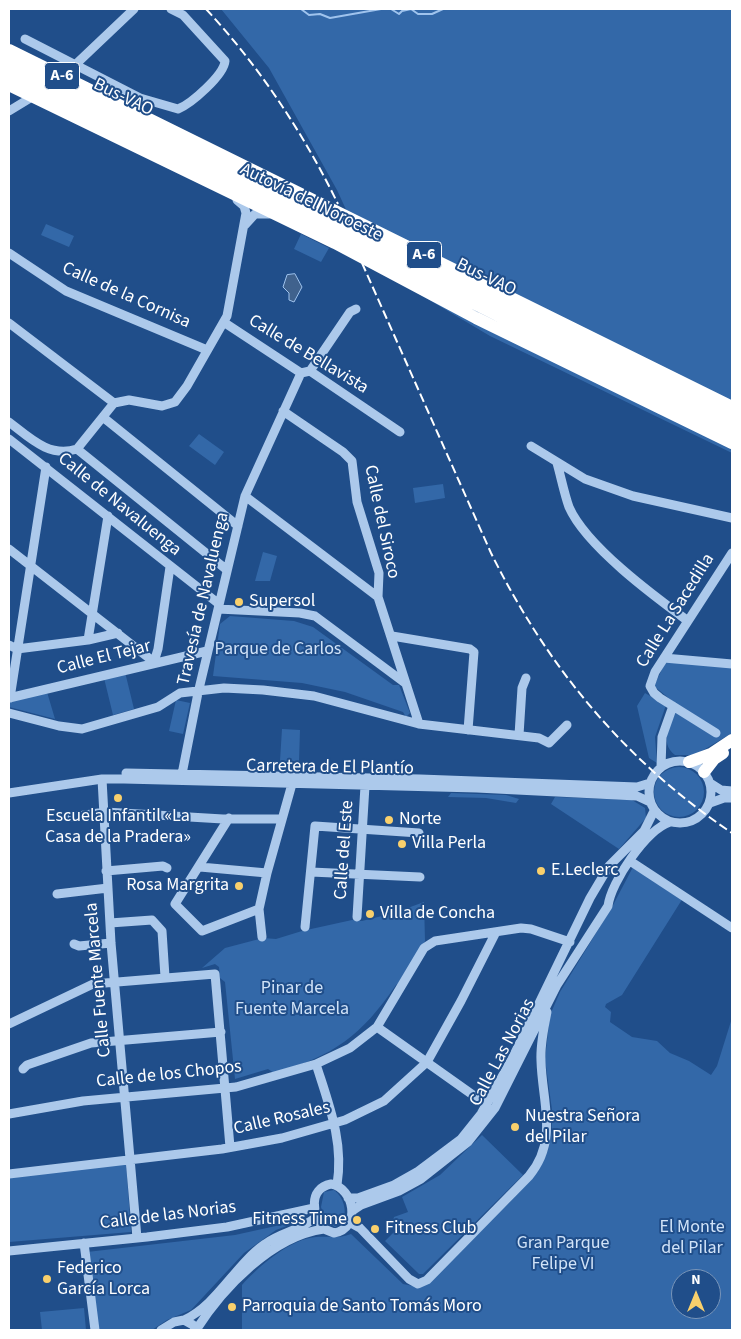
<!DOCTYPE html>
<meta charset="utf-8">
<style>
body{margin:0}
#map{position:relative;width:741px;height:1339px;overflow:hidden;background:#204e8a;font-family:"Source Sans 3",sans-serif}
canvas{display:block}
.frame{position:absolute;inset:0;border:10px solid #fff;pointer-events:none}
.north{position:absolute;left:671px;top:1269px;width:50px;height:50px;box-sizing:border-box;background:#204e8a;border:1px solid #7995b9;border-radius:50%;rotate:0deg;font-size:14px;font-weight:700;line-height:20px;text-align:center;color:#fff}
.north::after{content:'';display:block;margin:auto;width:18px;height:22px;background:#f9d06c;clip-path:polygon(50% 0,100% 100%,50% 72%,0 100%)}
</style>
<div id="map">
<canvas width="741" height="1339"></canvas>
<div class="frame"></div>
<div class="north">N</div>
</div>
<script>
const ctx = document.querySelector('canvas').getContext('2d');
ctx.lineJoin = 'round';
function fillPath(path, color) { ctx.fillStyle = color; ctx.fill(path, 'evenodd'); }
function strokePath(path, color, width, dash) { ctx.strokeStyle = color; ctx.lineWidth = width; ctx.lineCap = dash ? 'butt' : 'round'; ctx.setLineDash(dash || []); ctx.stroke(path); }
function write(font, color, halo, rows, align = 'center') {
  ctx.font = font + ' "Source Sans 3",sans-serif'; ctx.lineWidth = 4; ctx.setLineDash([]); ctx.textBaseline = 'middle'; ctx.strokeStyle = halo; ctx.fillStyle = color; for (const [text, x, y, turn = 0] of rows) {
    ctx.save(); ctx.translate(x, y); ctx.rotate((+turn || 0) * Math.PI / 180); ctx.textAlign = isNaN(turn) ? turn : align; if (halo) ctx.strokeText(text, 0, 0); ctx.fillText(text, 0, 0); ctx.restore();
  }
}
fillPath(new Path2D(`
 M221 9H732V453L490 336 372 266 337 190 269 68Z
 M46 224 74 236 69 247 41 235Z
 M301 234 329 248 321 262 294 249Z
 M199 434 224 452 215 465 189 446Z
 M443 484 445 498 415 503 413 488Z
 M263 552 277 556 270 581H255Z
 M230 616 294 621 313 627 393 685H399L410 713 406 717 403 712 345 692 302 683 213 676 220 624Z
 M666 661 732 666V733L695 755H675C658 742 671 722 677 705L654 686Z
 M125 672 134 709 113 715 104 678Z
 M47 692 55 719 9 707V701Z
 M645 693 666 705 655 737 657 763 649 758 637 706Z
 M176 700 190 703 183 734 169 731Z
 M282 729 300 730 299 762 280 761Z
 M654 792a25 25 0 1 1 50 0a25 25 0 1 1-50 0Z
 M451 793 506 795 519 799 516 803 486 798 448 797Z
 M555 797 632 800 645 808 646 818 619 849 551 804Z
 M633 867 683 898 622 995 606 1004 605 1007 611 1012 610 1022 632 1037 657 1041 670 1053 689 1061 711 1075 717 1066 732 1018V1330H242V1285C259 1266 290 1239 316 1237 329 1236 338 1239 351 1234L403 1284 418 1287 509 1203 540 1168 548 1150 552 1131V1110L545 1059 550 1015 560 992 612 907ZM681 1279H711V1309H681Z
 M424 902 425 941 400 982 396 985C361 1036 334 1056 274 1073L268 1069 235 1079 225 982 220 978 219 967 215 964 202 968 225 948 263 938 276 939 302 931 352 920 362 921 394 913Z
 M482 1135 523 1175 423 1274H419L385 1241 396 1230 392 1226 394 1217 408 1212 402 1197 440 1175Z
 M126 1163 131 1232 9 1242V1178Z
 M334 1190C344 1197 347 1211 343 1222L335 1227 326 1222 321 1207 324 1192Z
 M303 1220 276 1230 244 1253 191 1310 167 1320 152 1330H98L87 1252 235 1235Z
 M84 1308 86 1330H42L40 1312Z`), '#3368a8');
const water = new Path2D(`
 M295 274 302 287 294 302 289 300V293L283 287 287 275Z`);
fillPath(water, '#40628d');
strokePath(water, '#9fc3ed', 1);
strokePath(new Path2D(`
 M301 9 309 15 320 14 330 18 381 9
 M391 9 399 14 402 11 411 9 418 14H432L443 9`), '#9fc3ed', 2);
strokePath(new Path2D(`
 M25 39 140 98 178 109C191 104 224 75 225 61L183 15 171 9
 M75 65 134 9
 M9 111 32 97
 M245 225 255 214H269
 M9 253 66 291 207 350
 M9 323 114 403
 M225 323 301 373 310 371 400 432
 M310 371 350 312 356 309
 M104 418 238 526
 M9 422C30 438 49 458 77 449L114 403 129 400 162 406 175 402 187 386 227 316 246 213 244 206 237 200
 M9 439 219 604
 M531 446 585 479 633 496 732 518
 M77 449 227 570
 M557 463C561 477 564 493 569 507 586 546 654 596 688 621
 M245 496 378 597 379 573 357 502 352 461 343 452 283 411
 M9 549 154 662 158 649 170 567
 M378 597 419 724
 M218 609 300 613 315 616 405 683
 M392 636 470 649 474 652 468 730
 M88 640 108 516
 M9 645 17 649 88 640 118 633
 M664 658 732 664
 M9 698 207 651
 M10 698 46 467
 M9 713 59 726 82 729 158 707 180 693 224 688 263 690 314 696 419 724 539 738 549 743 567 725
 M716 733 660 698 654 693 650 686 655 672 732 553
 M519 735 522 688 526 678
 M649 792a31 31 0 1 1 62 0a31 31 0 1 1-62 0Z
 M661 767 662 737 673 706
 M126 773 420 779 637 787 650 783
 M182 774 198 693 245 496 301 373
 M102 779 111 943 137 1238
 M710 783 721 790 732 791
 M9 793 102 779H124L477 788 637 796 650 802
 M710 803 724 798H732
 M72 817 105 812 223 819H282
 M229 818 175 904 202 931 259 909
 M630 861 732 928
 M200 867 267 873
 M106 871 163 866 167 868
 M311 872 420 877
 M57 894 108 888
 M357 917 365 786
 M110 923 152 920 162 931 165 977
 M305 927 315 826 419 833
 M262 937 259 909 267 873 292 784
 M74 944 79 946 111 943
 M9 1024 93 984 215 974 230 1147
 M377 1027 487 1105
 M316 1064C329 1105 344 1142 337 1185
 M23 1069 27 1065 91 1043 221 1032
 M9 1114 83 1101 236 1087 316 1064 350 1048 377 1027 424 948 435 941 521 928 531 929 570 942
 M9 1174 222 1149 282 1138 345 1120 384 1101 427 1062 461 1001 496 932
 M331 1184C354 1188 362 1228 334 1233L324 1229C313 1215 307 1189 331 1184Z
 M348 1198H358L394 1185 417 1172 461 1139 481 1114 512 1059 590 898 609 866 644 831 654 811
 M352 1211 361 1205 399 1191 421 1179 468 1142 495 1108 557 985 608 906C611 882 646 830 670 822
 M351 1223 360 1228 409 1279 418 1284 427 1280 529 1176C559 1140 542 1102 541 1061 540 1044 544 1028 547 1012
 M84 1243 95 1330
 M9 1251 147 1237 227 1227 314 1208
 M184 1320C217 1305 235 1265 265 1244 281 1232 302 1230 316 1217
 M161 1330 174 1322 184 1320 193 1325 196 1330
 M196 1330C223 1288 272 1236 324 1229`), '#acc9eb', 9);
strokePath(new Path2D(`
 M9 50 732 407
 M9 61 732 419
 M9 73 732 431
 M9 85 335 243 476 318 732 443
 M689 762 711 754 732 740
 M704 772 714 759 723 753`), '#fff', 12);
strokePath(new Path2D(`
 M206 9C259 66 304 134 338 204
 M362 263 491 553C548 668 625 761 732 833`), '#fff', 2, [9, 4]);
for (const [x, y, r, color] of [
 [239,602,5,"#f9d06c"],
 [118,798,5,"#f9d06c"],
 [389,820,5,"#f9d06c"],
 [402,844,5,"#f9d06c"],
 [541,871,5,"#f9d06c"],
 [239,886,5,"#f9d06c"],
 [370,914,5,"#f9d06c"],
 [515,1127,5,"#f9d06c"],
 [357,1220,5,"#f9d06c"],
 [375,1229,5,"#f9d06c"],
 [47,1279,5,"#f9d06c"],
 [232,1307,5,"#f9d06c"]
]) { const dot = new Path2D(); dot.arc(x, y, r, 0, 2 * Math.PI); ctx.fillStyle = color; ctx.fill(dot); strokePath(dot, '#204e8a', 2); }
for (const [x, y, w] of [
 [62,76,35],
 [424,255,35]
]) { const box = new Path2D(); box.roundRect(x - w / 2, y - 13.5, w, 27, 4); ctx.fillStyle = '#204e8a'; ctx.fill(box); strokePath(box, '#fff', 1); }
write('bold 16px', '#fff', null, [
 ["A-6",62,76],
 ["A-6",424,255]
]);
write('18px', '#fff', '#204e8a', [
 ["Bus-VAO",123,98,26],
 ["Autovía del Noroeste",311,203,26],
 ["Bus-VAO",486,278,26],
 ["Calle de la Cornisa",126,296,24],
 ["Calle de Bellavista",308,355,31],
 ["Calle de Navaluenga",119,505,39],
 ["Calle del Siroco",381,522,78],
 ["Travesía de Navaluenga",204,599,-77],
 ["Calle La Sacedilla",676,611,-58],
 ["Calle El Tejar",104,658,-14],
 ["Carretera de El Plantío",330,768,1],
 ["Calle del Este",345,850,-86],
 ["Calle Fuente Marcela",99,980,-95],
 ["Calle Las Norias",503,1053,-62],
 ["Calle de los Chopos",169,1075,-6],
 ["Calle Rosales",282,1119,-13],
 ["Calle de las Norias",168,1216,-7]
]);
write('18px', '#fff', '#204e8a', [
 ["Supersol",249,602],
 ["Escuela Infantil «La",118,817,"center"],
 ["Casa de la Pradera»",118,838,"center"],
 ["Norte",399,820],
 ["Villa Perla",412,844],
 ["E.Leclerc",551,871],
 ["Rosa Margrita",229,886,"right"],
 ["Villa de Concha",380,914],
 ["Nuestra Señora",525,1117],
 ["del Pilar",525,1138],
 ["Fitness Time",347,1220,"right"],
 ["Fitness Club",385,1229],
 ["Federico",57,1269],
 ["García Lorca",57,1290],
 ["Parroquia de Santo Tomás Moro",242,1307]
], 'left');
write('18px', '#d1e3f8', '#204e8a', [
 ["Parque de Carlos",278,650],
 ["Pinar de",292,989],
 ["Fuente Marcela",292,1010],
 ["El Monte",692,1228],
 ["del Pilar",692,1249],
 ["Gran Parque",563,1244],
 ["Felipe VI",563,1265]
]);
</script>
